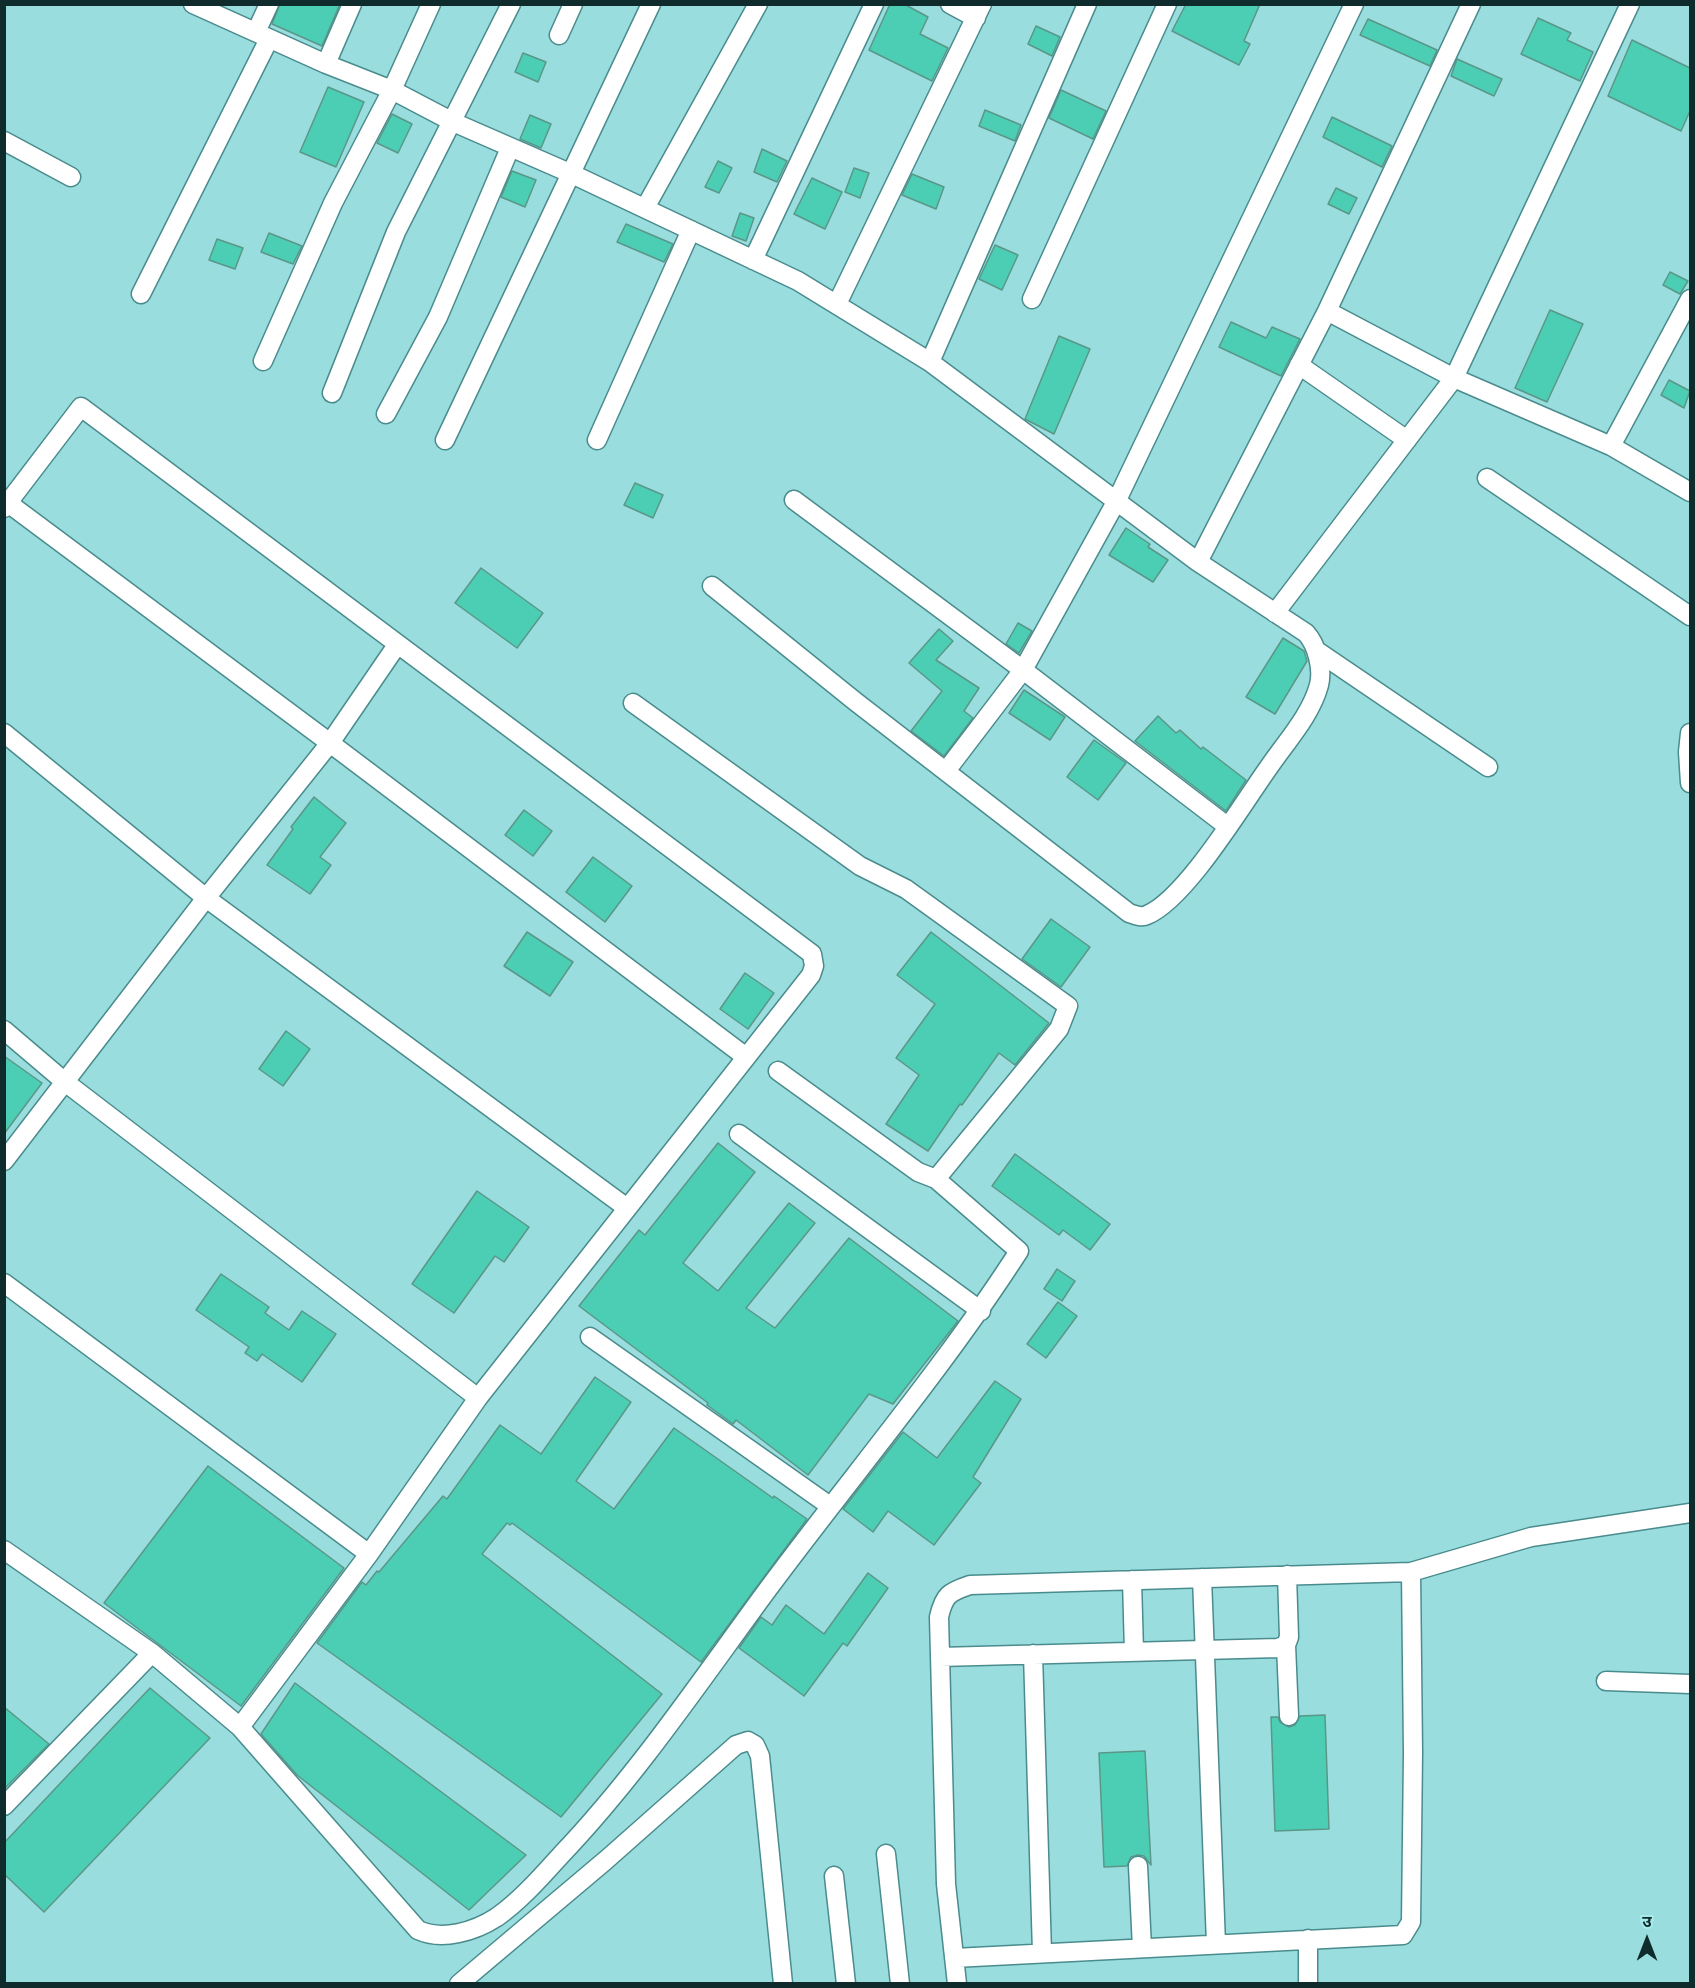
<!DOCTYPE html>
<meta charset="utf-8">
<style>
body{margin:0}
#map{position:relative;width:1695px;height:1988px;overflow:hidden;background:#9addde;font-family:"Zilla Slab","Noto Sans Devanagari",serif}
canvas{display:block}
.frame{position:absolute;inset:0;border:6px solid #0f2b2c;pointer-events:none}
.north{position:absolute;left:1617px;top:1910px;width:60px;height:60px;-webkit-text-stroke:4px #a6ebeb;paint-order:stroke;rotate:0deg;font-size:16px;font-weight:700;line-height:24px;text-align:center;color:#0f2b2c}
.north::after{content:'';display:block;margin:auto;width:21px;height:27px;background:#0f2b2c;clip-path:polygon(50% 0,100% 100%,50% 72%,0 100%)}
</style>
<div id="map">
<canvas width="1695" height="1988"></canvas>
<div class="frame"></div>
<div class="north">उ</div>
</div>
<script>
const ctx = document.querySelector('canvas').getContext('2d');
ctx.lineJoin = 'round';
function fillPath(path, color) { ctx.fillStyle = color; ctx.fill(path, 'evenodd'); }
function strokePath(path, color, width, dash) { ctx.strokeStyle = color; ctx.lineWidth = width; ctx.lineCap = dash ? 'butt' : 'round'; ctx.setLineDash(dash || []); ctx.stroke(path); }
const building = new Path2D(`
 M280 4H340L322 46 272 24Z
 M890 4H904L928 17 920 34 948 48 932 81 869 50Z
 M1186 4H1260L1244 41 1250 44 1239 65 1172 31Z
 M1538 18 1571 33 1567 40 1593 52 1580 81 1521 54Z
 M1368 19 1437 50 1430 66 1360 35Z
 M1036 26 1060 37 1052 56 1028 44Z
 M1632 40 1690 68V111L1681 131 1608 96Z
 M523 53 546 62 538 82 515 72Z
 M1457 59 1502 79 1494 96 1451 76Z
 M328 87 364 102 336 167 300 152Z
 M1061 90 1106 111 1093 139 1049 118Z
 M985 110 1021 125 1015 141 979 126Z
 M392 114 412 124 398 153 377 143Z
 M530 115 551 124 541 148 520 139Z
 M1332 117 1392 146 1382 167 1323 137Z
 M762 149 787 161 777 182 754 172Z
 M718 161 732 168 719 193 705 187Z
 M854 168 869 173 860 198 845 192Z
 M512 171 536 180 525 207 501 197Z
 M912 174 944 187 936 209 902 195Z
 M812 178 842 192 825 229 794 214Z
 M1336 188 1357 198 1349 214 1328 204Z
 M740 213 754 218 746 241 732 236Z
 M626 224 673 244 664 262 617 242Z
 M269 233 302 246 293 264 261 252Z
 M217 239 243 248 235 269 209 260Z
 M995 245 1018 255 1002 290 979 279Z
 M1670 272 1688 281 1680 294 1663 285Z
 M1550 310 1583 324 1547 402 1515 388Z
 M1231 322 1266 338 1272 327 1300 339 1281 376 1219 347Z
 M1059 336 1090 349 1054 434 1025 419Z
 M1669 380 1690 391 1684 408 1661 395Z
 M635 483 663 495 653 518 624 505Z
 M1126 528 1150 544 1148 547 1168 560 1153 582 1109 555Z
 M481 568 543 613 517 648 455 603Z
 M1018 623 1032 631 1019 653 1006 644Z
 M939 629 953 641 936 660 979 688 964 711 973 718 944 756 911 731 942 691 909 663Z
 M1283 638 1304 651 1307 661 1275 714 1246 697Z
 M1024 690 1065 717 1050 740 1009 713Z
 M1158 716 1176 733 1180 730 1201 749 1203 747 1246 780 1226 811 1135 741Z
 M1094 740 1126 763 1098 800 1067 777Z
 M314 797 346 823 320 857 331 865 310 894 267 865 293 829 291 827Z
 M524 810 552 831 533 856 505 835Z
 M593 857 632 886 605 922 566 892Z
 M1051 919 1090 947 1061 987 1022 959Z
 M527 932 573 962 550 996 504 966Z
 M931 932 1049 1023 1015 1065 999 1053 962 1105 960 1104 928 1151 886 1124 919 1075 896 1058 935 1004 897 975Z
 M745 973 774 993 748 1029 720 1009Z
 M286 1031 310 1049 283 1086 259 1069Z
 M4 1056 42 1083 4 1134Z
 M718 1143 755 1172 683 1263 718 1291 789 1203 815 1223 746 1308 775 1328 849 1238 958 1321 893 1404 869 1394 808 1475 736 1420 733 1424 707 1405 708 1403 579 1306 639 1230 645 1235Z
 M1015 1154 1110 1224 1090 1250 1063 1230 1059 1235 992 1186Z
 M477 1191 529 1227 504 1262 495 1256 454 1313 412 1284Z
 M1057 1269 1075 1281 1062 1301 1044 1289Z
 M221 1274 269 1307 265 1313 289 1330 302 1311 336 1334 302 1382 262 1354 257 1361 245 1353 249 1347 196 1310Z
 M1058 1302 1077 1316 1046 1358 1027 1344Z
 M595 1377 631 1402 576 1481 614 1509 674 1428 773 1498 774 1496 807 1519 701 1662 512 1523 510 1525 507 1523 482 1554 662 1694 561 1817 317 1643 362 1582 366 1585 377 1571 379 1572 443 1496 447 1499 500 1425 541 1454Z
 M995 1381 1021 1399 973 1477 981 1483 934 1545 888 1511 873 1532 843 1509 903 1432 937 1458Z
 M208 1466 344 1568 241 1706 104 1603Z
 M868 1573 888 1588 847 1646 843 1643 804 1696 739 1648 761 1617 772 1625 786 1605 824 1634Z
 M295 1683 526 1855 469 1910 297 1775 261 1734Z
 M150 1688 210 1738 44 1912 4 1874V1843Z
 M4 1707 49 1744 4 1789Z
 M1325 1715 1329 1829 1275 1831 1271 1717H1278L1280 1722 1289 1727 1295 1725 1300 1716Z
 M1145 1751 1151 1865 1144 1856 1138 1855 1131 1857 1127 1866 1104 1867 1099 1753Z`);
fillPath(building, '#4bceb4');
strokePath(building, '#5a9788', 1.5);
const minor = new Path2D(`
 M193 4 326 64 392 90 453 122 572 174 798 281 930 362 1198 562 1306 633C1317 645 1323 669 1319 685 1311 715 1286 742 1269 767 1243 803 1186 899 1147 915 1141 918 1135 915 1129 913L856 702 712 586
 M950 4 976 18
 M256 32 269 4
 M559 35 573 4
 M326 64 352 4
 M4 141 71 177
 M645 208 758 4
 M753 260 874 4
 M141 294 269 39
 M1032 299 1167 4
 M1690 299 1611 446 1690 492
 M837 304 982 4
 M1327 311 1454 378 1611 446
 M263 361 333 203 392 90 431 4
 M930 362 1087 4
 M1299 365 1407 440
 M332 393 396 232 511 4
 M386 414 438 317 510 148
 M445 440 651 4
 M597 440 691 230
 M1487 478 1690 616
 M794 500 1023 670 1227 826
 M8 503 330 743 746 1057
 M4 508 81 407 812 954 814 966 811 975 478 1398 369 1554 240 1727 152 1653 4 1550
 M1198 562 1327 311 1471 4
 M1275 613 1454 378 1630 4
 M1317 651 1488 767
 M633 703 860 866 906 889 1068 1006 1059 1029 936 1179
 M4 733 206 898 627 1208
 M1690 733 1688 752 1690 783
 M946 771 1023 670 1116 502 1354 4
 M4 1030 65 1082 478 1398
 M739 1134 981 1311
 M4 1161 206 898 330 743 397 645
 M4 1283 369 1554
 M590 1337 830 1506
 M1202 1578 1216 1944
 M1132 1580 1134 1652
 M1286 1645 1289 1716
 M1033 1654 1042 1953
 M940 1657 1278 1648 1286 1645 1289 1637 1287 1575
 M1606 1681 1690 1684
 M240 1727 418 1930C442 1941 474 1932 497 1917 520 1901 542 1876 561 1855 638 1774 701 1680 768 1589 851 1477 943 1369 1019 1251L936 1179 918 1172 778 1071
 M4 1806 152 1653
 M886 1854 900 1984
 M1138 1866 1142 1948
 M834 1876 846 1984
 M1308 1939V1984
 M954 1958 1403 1935 1411 1922 1413 1753 1411 1572
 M459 1984 606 1860 736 1745 748 1741 755 1745 760 1756 783 1984
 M957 1984 946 1884 939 1617C944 1595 949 1592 970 1585L1411 1572 1531 1537 1690 1513`);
strokePath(minor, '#4a8c8d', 21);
strokePath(minor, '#fff', 18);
</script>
